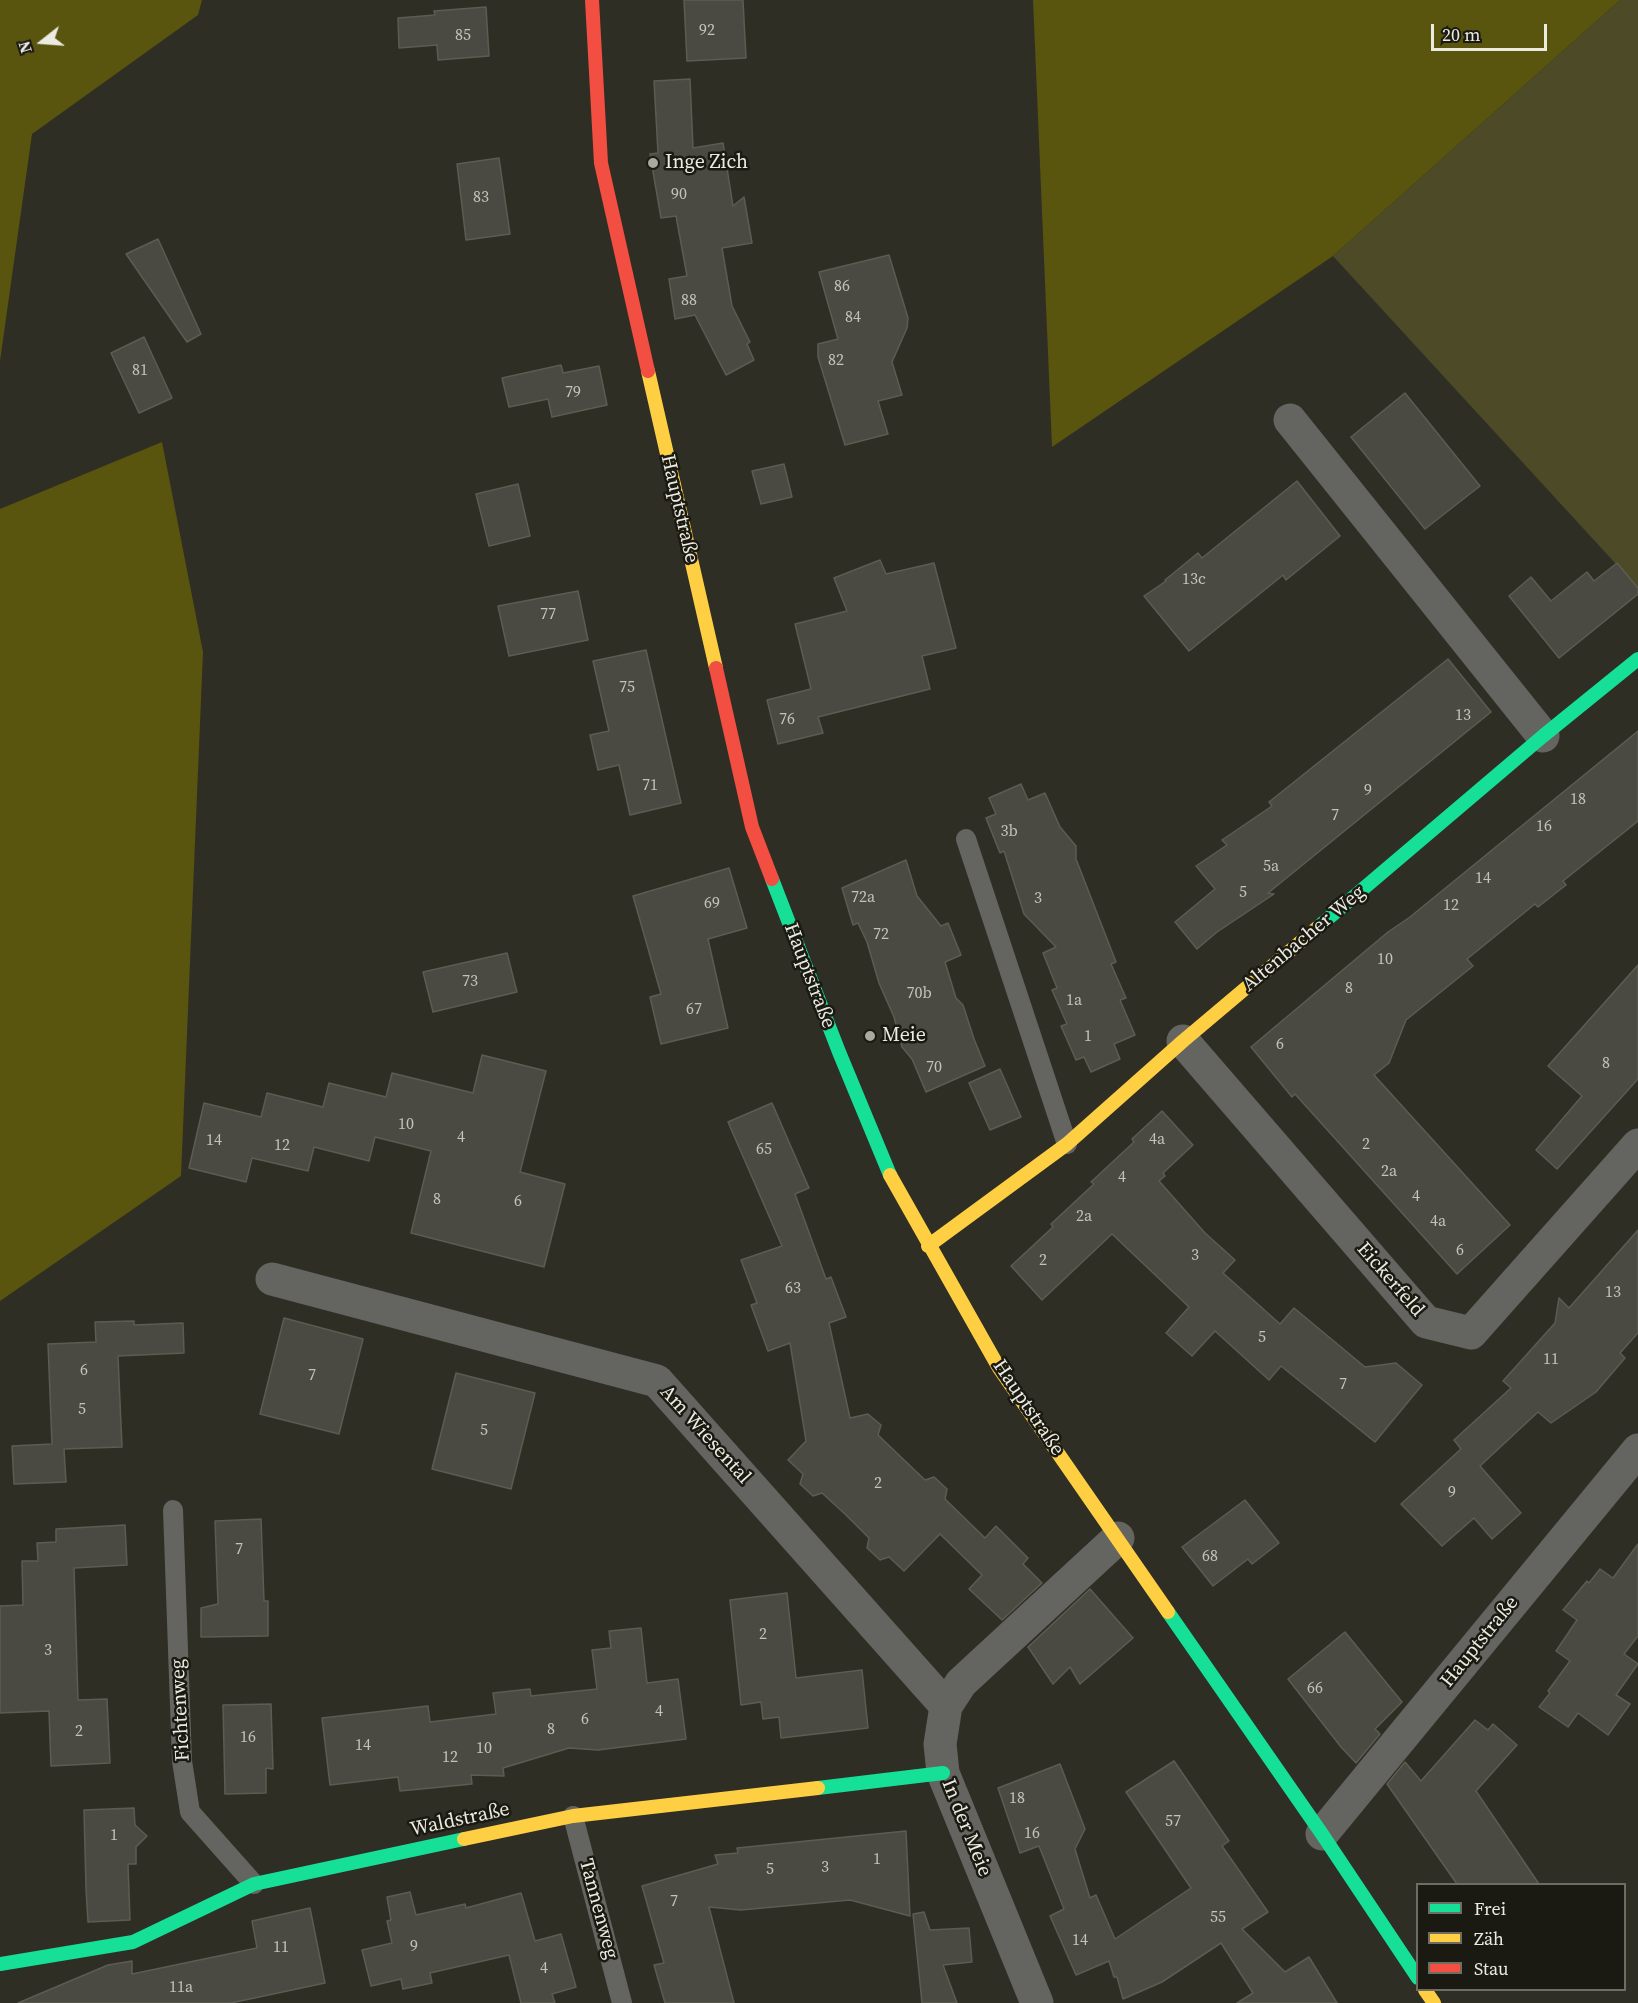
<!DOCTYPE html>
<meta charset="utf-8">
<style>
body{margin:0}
#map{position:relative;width:1638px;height:2003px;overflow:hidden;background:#2f2e24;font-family:"Source Serif 4",serif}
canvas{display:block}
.legend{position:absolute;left:1416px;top:1883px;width:210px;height:108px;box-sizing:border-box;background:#1a1912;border:2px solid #6e6d64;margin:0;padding:8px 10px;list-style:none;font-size:18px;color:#ebebe0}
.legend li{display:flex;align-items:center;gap:12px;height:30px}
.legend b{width:30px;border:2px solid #6e6d64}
.north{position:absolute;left:12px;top:12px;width:60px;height:60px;-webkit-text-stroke:4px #1a1912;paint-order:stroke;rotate:253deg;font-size:16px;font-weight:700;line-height:24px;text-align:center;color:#ebebe0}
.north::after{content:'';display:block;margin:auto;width:21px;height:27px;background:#ebebe0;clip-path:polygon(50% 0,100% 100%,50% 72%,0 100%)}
.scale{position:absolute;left:1431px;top:24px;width:116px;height:27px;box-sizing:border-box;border:3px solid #ebebe0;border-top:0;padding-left:8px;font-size:18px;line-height:21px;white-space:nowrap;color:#ebebe0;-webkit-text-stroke:4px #1a1912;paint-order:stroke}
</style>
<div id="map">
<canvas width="1638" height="2003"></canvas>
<ul class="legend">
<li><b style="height:8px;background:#16e098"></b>Frei</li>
<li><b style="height:8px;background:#ffcf43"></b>Zäh</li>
<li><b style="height:8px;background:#f24e42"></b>Stau</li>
</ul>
<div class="north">N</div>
<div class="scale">20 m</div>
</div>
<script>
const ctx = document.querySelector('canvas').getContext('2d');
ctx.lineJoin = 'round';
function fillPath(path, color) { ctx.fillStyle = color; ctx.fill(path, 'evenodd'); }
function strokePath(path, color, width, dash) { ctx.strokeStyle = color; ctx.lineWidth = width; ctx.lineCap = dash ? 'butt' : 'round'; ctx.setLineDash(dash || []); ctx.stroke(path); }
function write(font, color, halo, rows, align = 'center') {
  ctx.font = font + ' "Source Serif 4",serif'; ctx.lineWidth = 5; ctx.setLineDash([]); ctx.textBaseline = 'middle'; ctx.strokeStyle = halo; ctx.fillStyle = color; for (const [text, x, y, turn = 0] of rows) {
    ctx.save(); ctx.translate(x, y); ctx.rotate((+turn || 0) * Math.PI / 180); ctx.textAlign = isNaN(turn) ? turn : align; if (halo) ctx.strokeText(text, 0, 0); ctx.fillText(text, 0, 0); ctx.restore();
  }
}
fillPath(new Path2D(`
 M1620 0H1638V588L1333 256Z`), '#4c4a27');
fillPath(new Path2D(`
 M0 0H202L198 15 32 134 0 361Z
 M1033 0H1620L1333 256 1052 447Z
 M162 442 203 652 181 1176 0 1301V509Z`), '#59540e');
const building = new Path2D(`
 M684 0H743L746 58 687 61Z
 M486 7 489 56 438 60 437 45 399 48 398 18 435 15 434 11Z
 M690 79 693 148 723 143 733 206 744 197 752 243 722 248 732 306 750 342 747 344 754 360 726 375 695 315 675 319 669 279 687 276 676 216 661 218 650 154 658 153 654 81Z
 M499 158 510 234 466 240 457 164Z
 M158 239 201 334 187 342 126 254Z
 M889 255 908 318 907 328 892 362 902 395 878 401 888 434 845 445 818 357V344L838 339 819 272Z
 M144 337 172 398 139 413 111 353Z
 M561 365 563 373 599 366 607 405 552 417 548 399 509 407 502 378Z
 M1405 393 1480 486 1425 529 1351 437Z
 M784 464 792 497 761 504 752 471Z
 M1297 481 1340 536 1286 580 1283 575 1189 651 1144 596 1166 581 1165 580 1198 553 1202 558Z
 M518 484 530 536 489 546 476 494Z
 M880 560 886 574 934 563 956 648 922 656 930 689 818 717 823 733 778 744 767 700 811 689 795 624 847 611 834 578Z
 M1617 563 1638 588V594L1559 658 1509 596 1531 577 1551 601 1587 572 1594 581Z
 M578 591 588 640 509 656 498 606Z
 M646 650 681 803 630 815 619 765 598 770 590 735 609 731 593 661Z
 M1448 659 1491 712 1268 893 1274 894 1217 932 1197 949 1175 922 1215 889 1196 866 1227 845 1222 840 1272 806 1269 802Z
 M1638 731V821L1563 881 1566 885 1538 907 1535 904 1467 959 1473 966 1406 1020 1389 1063 1374 1075 1510 1225 1457 1274 1295 1094 1292 1097 1251 1047 1388 932 1410 917Z
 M1021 784 1028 800 1045 793 1060 827 1076 846V859L1116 962 1111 964 1126 998 1120 1000 1135 1035 1114 1044 1120 1059 1091 1072 1084 1057 1076 1060 1061 1026 1067 1024 1052 990 1057 988 1043 953 1056 947 1024 914 1004 851 1000 853 986 818 996 814 989 798Z
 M906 860 917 896 941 926 948 923 961 955 945 962 956 998 963 1005 974 1039 985 1066 926 1092 912 1059 902 1047 894 1017 879 983 867 942 858 923 853 925 842 888Z
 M729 868 747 928 708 939 728 1028 661 1044 650 997 661 994 633 896Z
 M507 953 517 992 433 1012 423 972Z
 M1638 965V1079L1557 1169 1536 1150 1582 1096 1548 1066Z
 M482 1055 546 1071 520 1172 565 1184 544 1267 411 1233 431 1151 375 1137 369 1161 314 1147 308 1171 252 1158 246 1182 189 1168 204 1103 261 1117 267 1093 323 1107 329 1083 386 1097 392 1073 473 1093Z
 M1000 1069 1021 1117 990 1130 969 1083Z
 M772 1103 809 1188 795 1194 826 1279 831 1277 846 1317 829 1323 850 1418 868 1414 881 1425 878 1435 925 1480 934 1477 947 1489 945 1499 985 1538 996 1526 1028 1558 1023 1564 1042 1583 1002 1620 969 1589 982 1575 940 1534 904 1571 889 1557 880 1560 867 1548 869 1538 845 1514 822 1493 813 1496 800 1484 803 1474 788 1460 806 1441 790 1343 768 1351 751 1305 757 1303 741 1260 782 1246 728 1122Z
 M1162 1111 1193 1145 1163 1173 1165 1176 1159 1181 1205 1233 1235 1260 1223 1273 1280 1324 1294 1308 1365 1367 1396 1363 1422 1385 1375 1442 1281 1366 1269 1380 1215 1331 1192 1356 1166 1333 1189 1307 1112 1234 1042 1300 1011 1266 1053 1227 1051 1224 1094 1184 1091 1182 1134 1142 1132 1139Z
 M1638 1230V1333L1620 1353 1625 1358 1596 1392 1551 1423 1538 1412 1480 1466 1521 1513 1492 1539 1474 1518 1442 1546 1401 1504 1461 1449 1454 1440 1511 1388 1503 1381 1555 1323 1559 1298 1569 1308Z
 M284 1318 363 1339 339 1434 260 1414Z
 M134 1321V1325L183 1323 184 1353 118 1356 122 1447 64 1449 66 1482 14 1484 12 1446 52 1444 48 1344 96 1342 95 1322Z
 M456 1373 535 1393 511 1489 432 1469Z
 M1245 1500 1279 1543 1252 1564 1248 1559 1213 1586 1182 1547Z
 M261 1519 264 1601H268V1636L201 1637V1608L218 1604 215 1521Z
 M125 1525 127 1565 74 1568 78 1700 107 1699 110 1763 51 1766 49 1711 0 1713V1606L23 1605 22 1561H38L37 1543 56 1542V1529Z
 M1638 1544V1636L1624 1654 1638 1664 1616 1695 1630 1704 1608 1735 1578 1713 1568 1727 1539 1707 1550 1693 1548 1691 1570 1661 1556 1651 1577 1620 1563 1610 1587 1581 1589 1583 1600 1569 1613 1578Z
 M1090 1589 1133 1638 1080 1684 1070 1667 1053 1684 1028 1647Z
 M787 1593 796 1678 862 1670 868 1728 781 1738 779 1717 763 1719 761 1702 741 1705 730 1600Z
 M641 1628 647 1683 678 1679 686 1739 598 1750 569 1748 503 1768 504 1776 471 1775 472 1784 400 1791 398 1777 330 1785 322 1718 428 1706 430 1722 496 1714 493 1693 530 1689 531 1696 597 1689 592 1650 611 1648 609 1631Z
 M1345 1632 1402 1702 1375 1729 1380 1734 1356 1763 1341 1747 1288 1679Z
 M271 1704 273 1769 266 1768V1793L225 1794 223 1705Z
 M1475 1720 1488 1730 1493 1724 1517 1745 1476 1791 1539 1884H1457L1387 1784 1405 1762 1421 1781Z
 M1174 1761 1229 1841 1222 1846 1268 1912 1242 1929 1285 1972 1309 1957 1337 2003H1237L1253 1993 1221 1943 1162 1982 1123 1999 1117 1977H1114L1109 1961 1076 1975 1050 1916 1064 1909 1039 1846 1020 1853 998 1788 1060 1764 1085 1829 1075 1849 1090 1898 1096 1895 1115 1939 1191 1888 1126 1792Z
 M134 1808 135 1825 147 1836 136 1847V1864H128L130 1920 88 1922 86 1889 84 1810Z
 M906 1831 910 1916 850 1900 741 1910 709 1907 734 2003H665L654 1965 664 1963 642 1886 718 1864 715 1855 738 1853 737 1848Z
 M410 1892 416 1915 465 1904 466 1908 521 1893 535 1941 561 1934 576 1987 552 1994 555 2003H521L509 1955 430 1973 432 1983 403 1989 401 1979 371 1986 362 1950 392 1943 387 1921 391 1920 387 1897Z
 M310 1908 325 1983 231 2003H18L108 1965 132 1961V1974L257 1948 252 1921Z
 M924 1912 930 1930 969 1928 972 1962 943 1965 957 2003H922L913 1914Z`);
fillPath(building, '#4b4a42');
strokePath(building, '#5c5c53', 1.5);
strokePath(new Path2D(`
 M966 839 1067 1144
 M173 1510 182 1761 190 1812 254 1884
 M573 1816 622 2003`), '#646460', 20);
strokePath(new Path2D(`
 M1290 420 1543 736
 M1183 1041 1426 1322 1471 1333 1638 1145
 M272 1279 657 1381 946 1706
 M1322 1834 1638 1450
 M1037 2003 943 1773 940 1744 946 1706 961 1683 1118 1538`), '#646460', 33);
strokePath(new Path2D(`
 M772 879 839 1052 890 1175
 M1317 928 1543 736 1638 659
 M1168 1612 1322 1834 1418 1978
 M818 1788 943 1773
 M0 1964 133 1942 254 1884 464 1839`), '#16e098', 14);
strokePath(new Path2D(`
 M648 371 716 668
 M890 1175 999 1368 1168 1612
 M928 1246 1067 1144 1183 1041 1317 928
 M464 1839 573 1816 818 1788
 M1425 1990 1434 2003`), '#ffcf43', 14);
strokePath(new Path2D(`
 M592 0 601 163 648 371
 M716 668 752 827 772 879`), '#f24e42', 14);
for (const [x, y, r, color] of [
 [653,163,6,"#a9a99e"],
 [870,1036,6,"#a9a99e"]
]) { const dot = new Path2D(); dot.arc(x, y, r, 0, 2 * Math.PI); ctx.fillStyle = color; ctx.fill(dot); strokePath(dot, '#1a1912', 2); }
write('16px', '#c3c3b8', null, [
 ["92",707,31],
 ["85",463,36],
 ["90",679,195],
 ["83",481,198],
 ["86",842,287],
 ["88",689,301],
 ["84",853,318],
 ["82",836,361],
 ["81",140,371],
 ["79",573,393],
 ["13c",1194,580],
 ["77",548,615],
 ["75",627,688],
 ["13",1463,716],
 ["76",787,720],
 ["71",650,786],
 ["9",1368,791],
 ["18",1578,800],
 ["7",1335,816],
 ["16",1544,827],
 ["3b",1009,832],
 ["5a",1271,867],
 ["14",1483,879],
 ["5",1243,893],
 ["72a",863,898],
 ["3",1038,899],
 ["69",712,904],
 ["12",1451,906],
 ["72",881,935],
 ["10",1385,960],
 ["73",470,982],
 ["8",1349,989],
 ["70b",919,994],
 ["1a",1074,1001],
 ["67",694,1010],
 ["1",1088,1037],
 ["6",1280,1045],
 ["8",1606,1064],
 ["70",934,1068],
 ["10",406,1125],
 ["4",461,1138],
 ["4a",1157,1140],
 ["14",214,1141],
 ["2",1366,1145],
 ["12",282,1146],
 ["65",764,1150],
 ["2a",1389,1172],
 ["4",1122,1178],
 ["4",1416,1197],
 ["8",437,1200],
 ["6",518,1202],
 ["2a",1084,1217],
 ["4a",1438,1222],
 ["6",1460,1251],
 ["3",1195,1256],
 ["2",1043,1261],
 ["63",793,1289],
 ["13",1613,1293],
 ["5",1262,1338],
 ["11",1551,1360],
 ["6",84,1371],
 ["7",312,1376],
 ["7",1343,1385],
 ["5",82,1410],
 ["5",484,1431],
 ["2",878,1484],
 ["9",1452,1493],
 ["7",239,1550],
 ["68",1210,1557],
 ["2",763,1635],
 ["3",48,1651],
 ["66",1315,1689],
 ["4",659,1712],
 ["6",585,1720],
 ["8",551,1730],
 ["2",79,1732],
 ["16",248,1738],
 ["14",363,1746],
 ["10",484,1749],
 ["12",450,1758],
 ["18",1017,1799],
 ["57",1173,1822],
 ["16",1032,1834],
 ["1",114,1836],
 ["1",877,1860],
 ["3",825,1868],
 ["5",770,1870],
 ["7",674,1902],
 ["55",1218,1918],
 ["14",1080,1941],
 ["9",414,1947],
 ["11",281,1948],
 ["4",544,1969],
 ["11a",181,1988]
]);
write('20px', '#ebebe0', '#1a1912', [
 ["Inge Zich",665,163],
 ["Meie",882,1036]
], 'left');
write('20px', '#ebebe0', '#1a1912', [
 ["Hauptstraße",679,509,77],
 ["Altenbacher Weg",1304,939,-40],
 ["Hauptstraße",809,976,69],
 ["Eickerfeld",1390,1280,49],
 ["Hauptstraße",1028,1408,56],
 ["Am Wiesental",705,1435,48],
 ["Hauptstraße",1480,1642,-51],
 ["Fichtenweg",181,1710,-93],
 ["Waldstraße",460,1820,-12],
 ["In der Meie",966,1828,68],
 ["Tannenweg",598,1909,75]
]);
</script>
